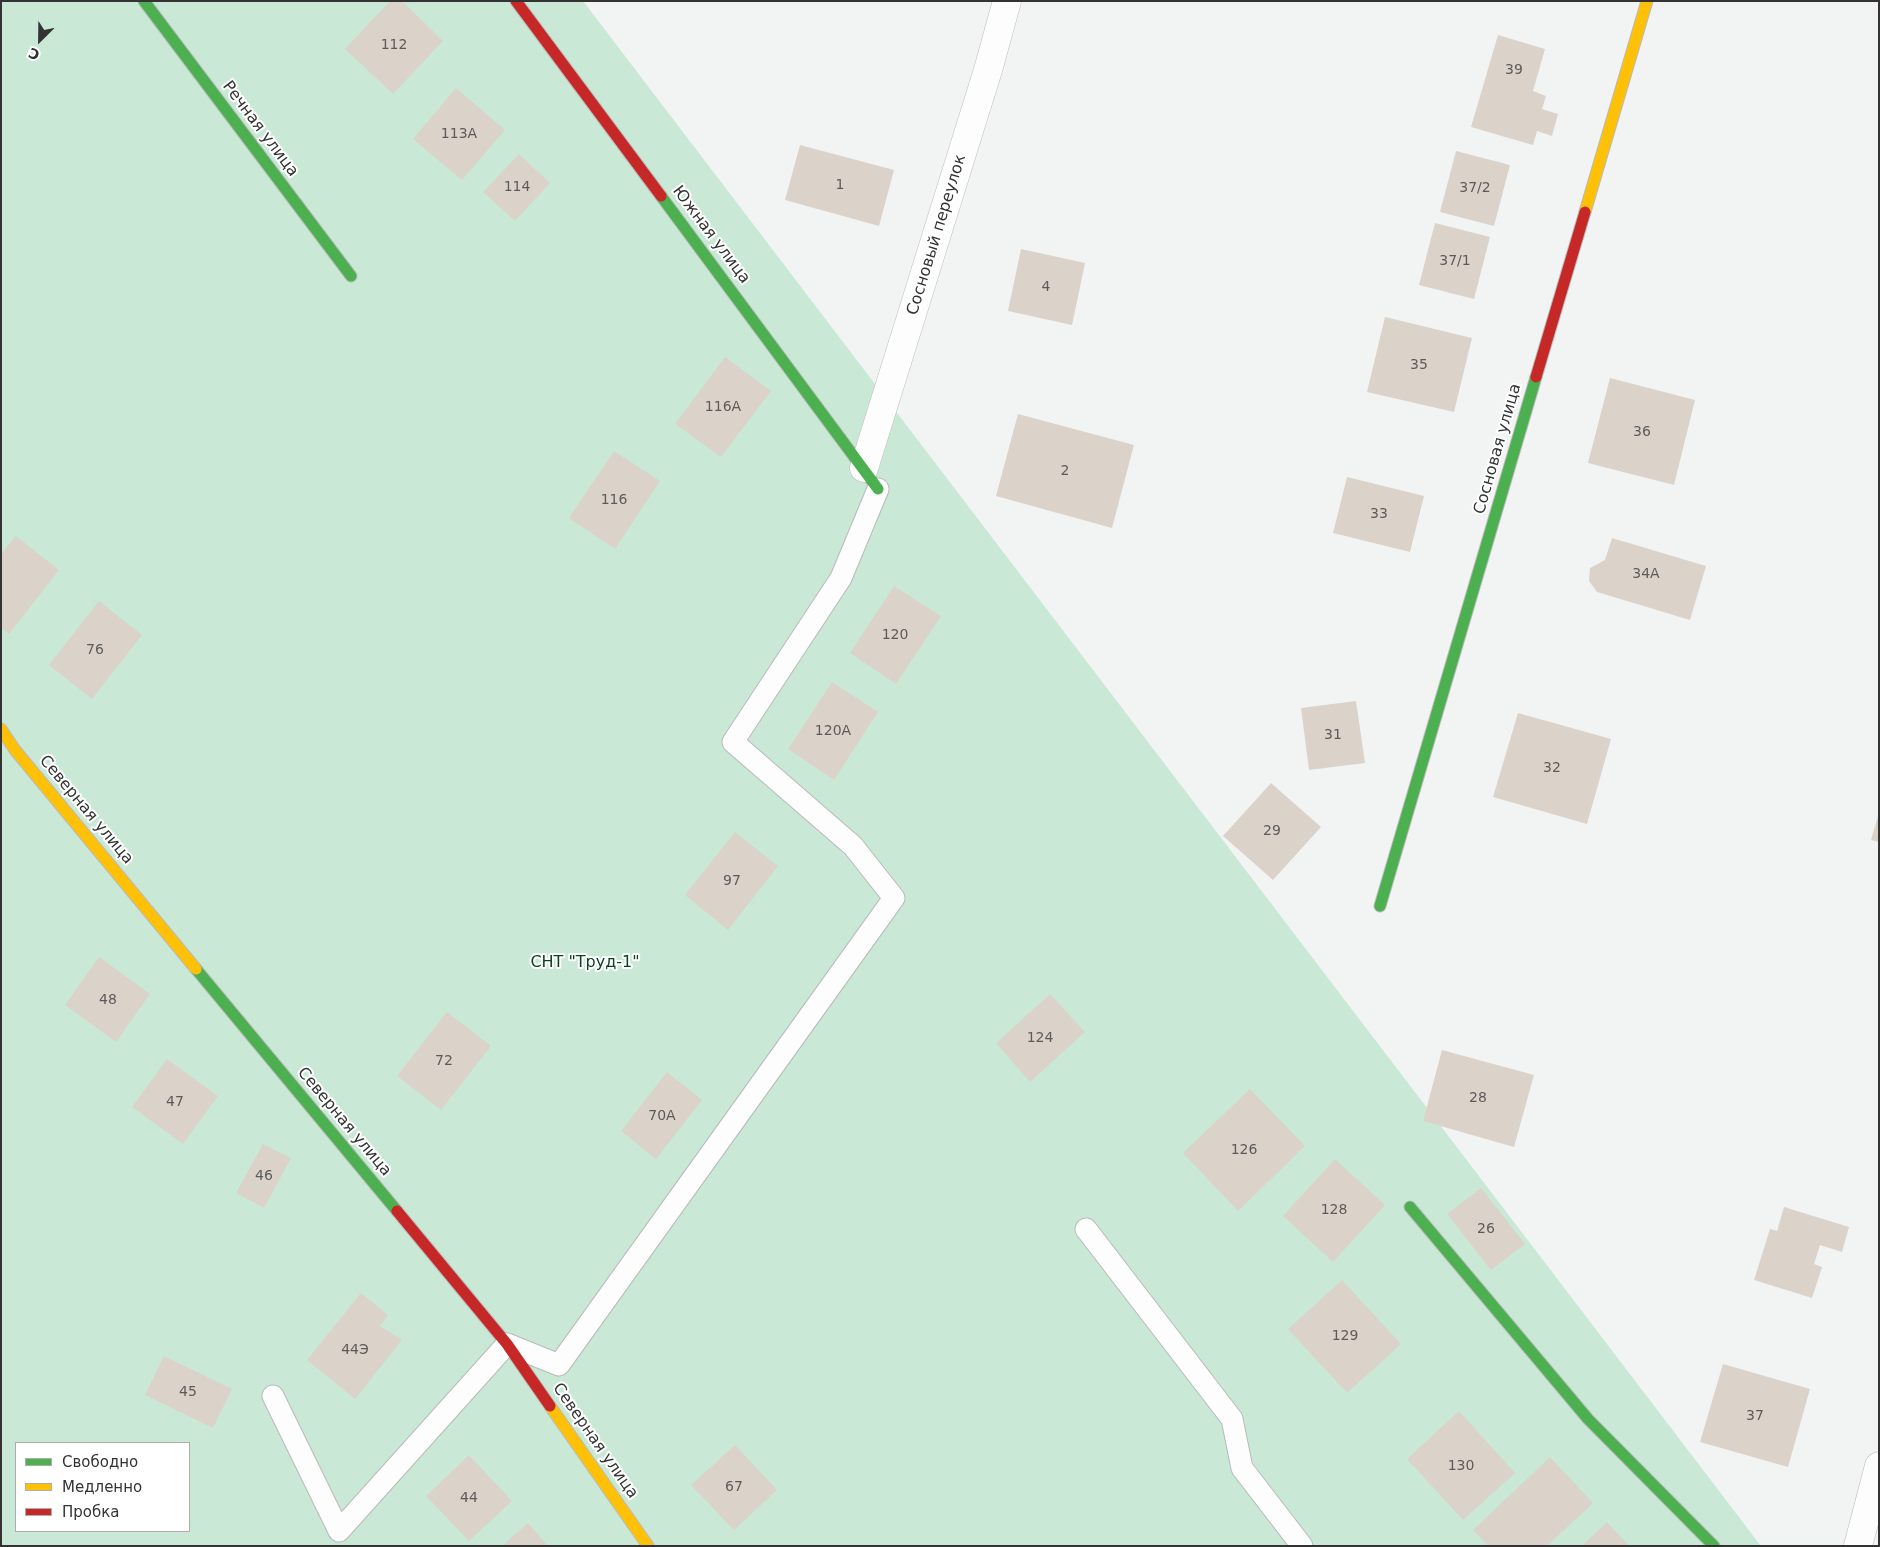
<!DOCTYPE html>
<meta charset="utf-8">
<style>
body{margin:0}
#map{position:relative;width:1880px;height:1547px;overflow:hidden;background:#f2f3f3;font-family:"DejaVu Sans",sans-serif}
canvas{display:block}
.frame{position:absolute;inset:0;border:2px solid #333334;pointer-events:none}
.legend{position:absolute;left:15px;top:1442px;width:175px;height:90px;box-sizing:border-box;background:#fff;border:1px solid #adadae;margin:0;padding:6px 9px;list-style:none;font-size:15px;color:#333334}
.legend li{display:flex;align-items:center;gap:10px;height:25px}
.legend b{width:25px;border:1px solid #adadae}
.north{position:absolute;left:15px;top:15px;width:50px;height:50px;-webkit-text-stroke:4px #fff;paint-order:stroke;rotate:203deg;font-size:14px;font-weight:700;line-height:20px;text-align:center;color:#333334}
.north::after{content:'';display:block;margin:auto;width:18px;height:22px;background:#333334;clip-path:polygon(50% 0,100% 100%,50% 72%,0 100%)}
</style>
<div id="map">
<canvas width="1880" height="1547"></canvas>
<div class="frame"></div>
<ul class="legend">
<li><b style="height:6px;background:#4caf50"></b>Свободно</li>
<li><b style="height:6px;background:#ffc107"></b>Медленно</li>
<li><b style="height:6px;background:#c62828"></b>Пробка</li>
</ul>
<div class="north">С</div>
</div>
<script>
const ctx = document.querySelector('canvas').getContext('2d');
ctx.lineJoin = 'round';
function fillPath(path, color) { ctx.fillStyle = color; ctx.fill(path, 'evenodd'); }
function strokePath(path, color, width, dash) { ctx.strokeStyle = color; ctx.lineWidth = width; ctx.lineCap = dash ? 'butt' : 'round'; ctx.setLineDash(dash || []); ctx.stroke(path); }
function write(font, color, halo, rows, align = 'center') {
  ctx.font = font + ' "DejaVu Sans",sans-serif'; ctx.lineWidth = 4; ctx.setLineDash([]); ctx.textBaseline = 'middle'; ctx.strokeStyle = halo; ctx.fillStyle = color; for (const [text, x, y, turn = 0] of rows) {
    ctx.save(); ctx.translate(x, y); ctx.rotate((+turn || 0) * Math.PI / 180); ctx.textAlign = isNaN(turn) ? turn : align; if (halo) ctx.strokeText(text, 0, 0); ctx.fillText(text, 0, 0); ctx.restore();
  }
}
fillPath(new Path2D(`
 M1 1H583L1761 1546H1ZM16 1443H189V1531H16Z`), '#c9e9d6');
fillPath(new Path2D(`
 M390 1H402L443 41 393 94 345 49Z
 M1498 35 1545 49 1533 91 1546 96 1542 109 1558 114 1552 136 1537 131 1533 145 1471 127Z
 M456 88 505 130 462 180 413 139Z
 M800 145 894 170 879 226 785 200Z
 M1456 151 1510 165 1494 226 1440 212Z
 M519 154 550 183 515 221 483 192Z
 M1435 223 1490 237 1474 299 1419 285Z
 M1021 249 1085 263 1072 325 1008 311Z
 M1385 317 1472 338 1454 412 1367 392Z
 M725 357 771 391 721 457 675 424Z
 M1610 378 1695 400 1674 485 1588 463Z
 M1018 414 1134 445 1112 528 996 496Z
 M614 451 660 481 615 549 569 518Z
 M1347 477 1424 496 1410 552 1333 533Z
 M16 536 59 570 9 634 1 628V554Z
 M1612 538 1706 566 1690 620 1597 592 1589 581 1590 568 1605 560Z
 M894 586 941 616 896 684 850 653Z
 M99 601 142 635 92 699 49 665Z
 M832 682 878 712 834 780 788 749Z
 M1356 701 1365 763 1309 770 1301 708Z
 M1518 713 1611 739 1587 824 1493 797Z
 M1271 783 1321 827 1273 880 1223 836Z
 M1878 816H1879V842L1871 840Z
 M735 832 778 866 728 930 685 895Z
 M99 957 150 994 116 1042 65 1005Z
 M1050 994 1085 1032 1030 1082 996 1043Z
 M447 1012 491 1046 441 1110 397 1076Z
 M1442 1050 1534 1075 1514 1147 1423 1121Z
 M167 1059 218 1096 183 1144 132 1107Z
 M667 1072 702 1100 656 1159 621 1131Z
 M1250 1089 1305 1146 1238 1211 1183 1153Z
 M263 1144 291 1158 264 1208 236 1193Z
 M1335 1159 1385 1205 1333 1262 1283 1216Z
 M1481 1188 1525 1244 1491 1270 1447 1214Z
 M1784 1207 1849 1227 1842 1252 1820 1245 1814 1264 1822 1267 1812 1298 1754 1280 1770 1229 1777 1231Z
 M1342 1280 1401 1344 1347 1393 1288 1329Z
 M361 1293 388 1315 380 1326 402 1340 355 1399 307 1360Z
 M164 1356 232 1389 213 1428 145 1395Z
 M1723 1364 1810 1389 1788 1467 1700 1442Z
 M1459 1411 1515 1473 1463 1520 1407 1459Z
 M735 1445 777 1490 734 1530 691 1485Z
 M469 1455 512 1501 469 1541 426 1496Z
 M1550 1457 1593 1503 1547 1546H1488L1473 1530Z
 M1607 1522 1629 1546H1582Z
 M528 1523 548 1546H502Z`), '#dbd3ca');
const lane = new Path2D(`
 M1086 1229 1232 1419 1242 1468 1302 1546
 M273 1396 339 1531 507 1344 559 1365 894 898 853 846 733 742 841 578 878 489`);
const street = new Path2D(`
 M864 468 988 70 1007 1
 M1858 1546 1879 1466`);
const fast = new Path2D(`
 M144 1 351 276
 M661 196 878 489
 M1380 906 1536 377
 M196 969 397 1211
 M1410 1207 1588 1419 1714 1546`);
const slow = new Path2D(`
 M1585 212 1647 1
 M1 729 15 750 196 969
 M550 1406 648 1546`);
const jam = new Path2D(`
 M516 1 661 196
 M1536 377 1585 212
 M397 1211 507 1344 550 1406`);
strokePath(lane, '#b9baba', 23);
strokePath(street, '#b9baba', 29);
strokePath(fast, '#b9baba', 13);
strokePath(slow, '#b9baba', 13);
strokePath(jam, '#b9baba', 13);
strokePath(lane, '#fdfdfd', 21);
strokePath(street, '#fdfdfd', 28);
strokePath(fast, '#4caf50', 11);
strokePath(slow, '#ffc107', 11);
strokePath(jam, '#c62828', 11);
write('14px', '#5d5b5a', null, [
 ["112",394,45],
 ["39",1514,70],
 ["113А",459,134],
 ["1",840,185],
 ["114",517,187],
 ["37/2",1475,188],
 ["37/1",1455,261],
 ["4",1046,287],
 ["35",1419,365],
 ["116А",723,407],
 ["36",1642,432],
 ["2",1065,471],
 ["116",614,500],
 ["33",1379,514],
 ["34А",1646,574],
 ["120",895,635],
 ["76",95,650],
 ["120А",833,731],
 ["31",1333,735],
 ["32",1552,768],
 ["29",1272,831],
 ["97",732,881],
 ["48",108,1000],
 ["124",1040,1038],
 ["72",444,1061],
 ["28",1478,1098],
 ["47",175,1102],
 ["70А",662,1116],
 ["126",1244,1150],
 ["46",264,1176],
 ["128",1334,1210],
 ["26",1486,1229],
 ["129",1345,1336],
 ["44Э",355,1350],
 ["45",188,1392],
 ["37",1755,1416],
 ["130",1461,1466],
 ["67",734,1487],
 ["44",469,1498]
]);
write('16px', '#333334', '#fff', [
 ["Речная улица",260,129,53],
 ["Южная улица",711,235,53],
 ["Сосновый переулок",937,235,-73],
 ["Сосновая улица",1498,449,-74],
 ["Северная улица",86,810,50],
 ["Северная улица",344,1122,50],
 ["Северная улица",595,1441,55]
]);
write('16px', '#0e4028', '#fff', [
 ["СНТ \"Труд-1\"",585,963]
]);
</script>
